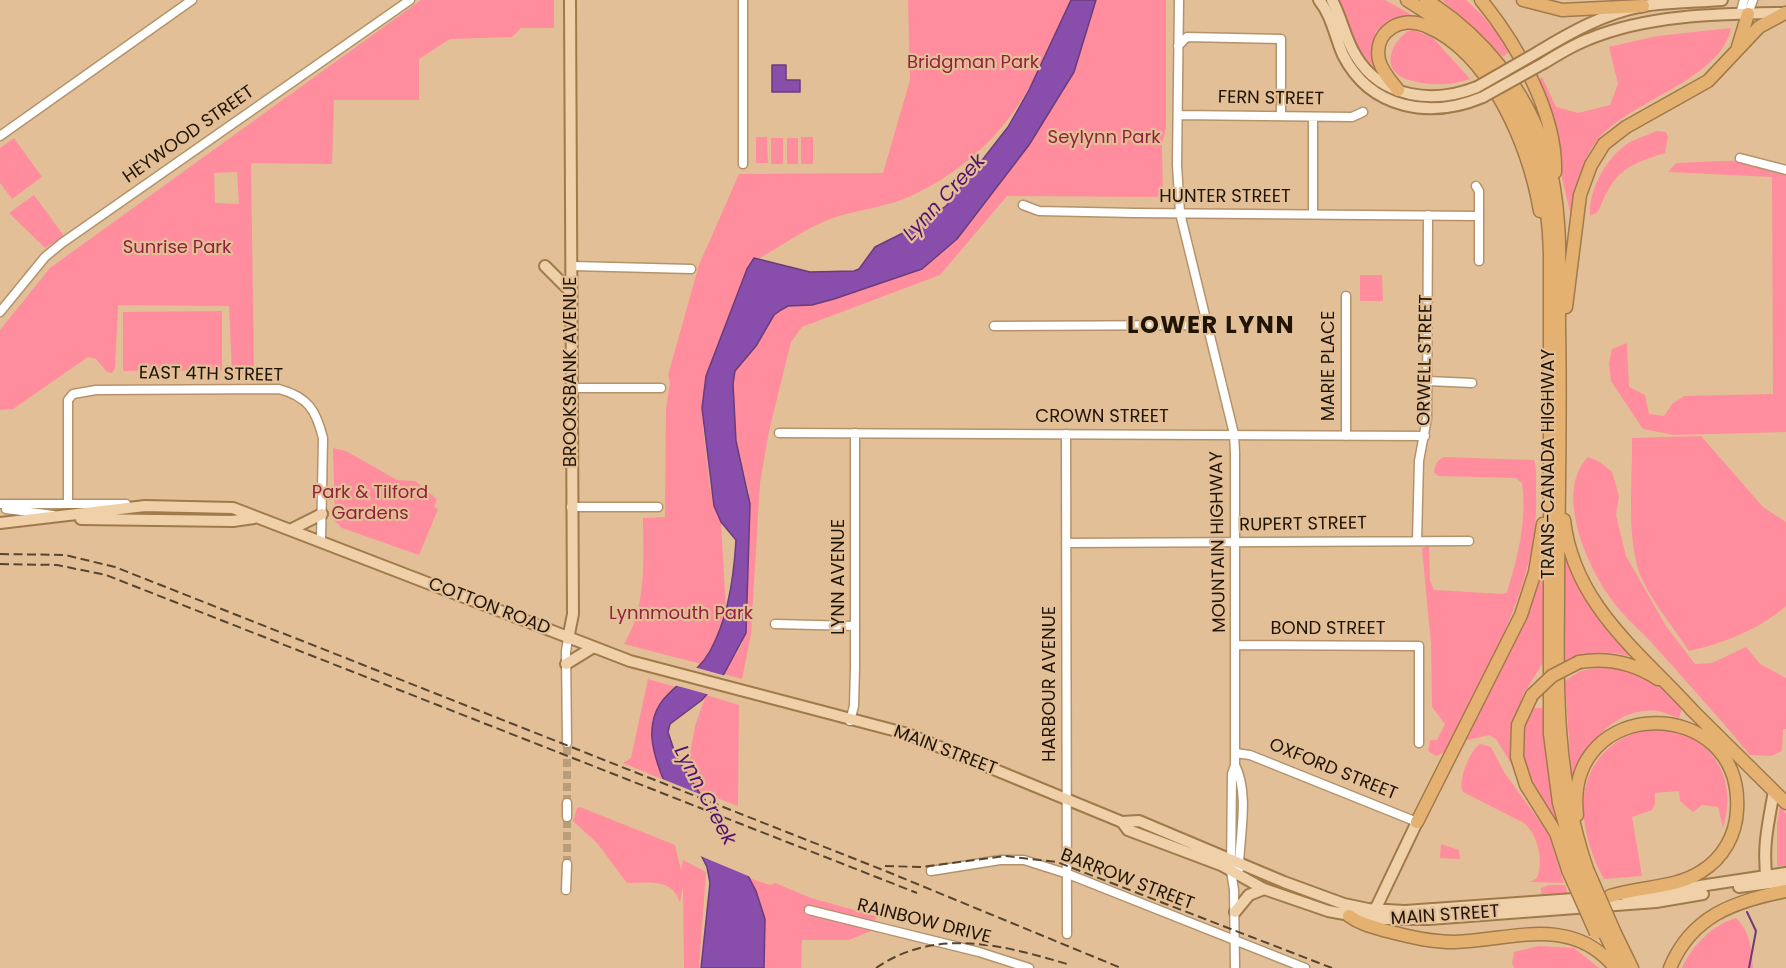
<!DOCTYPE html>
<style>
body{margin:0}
canvas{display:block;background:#e2bf96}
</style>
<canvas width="1786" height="968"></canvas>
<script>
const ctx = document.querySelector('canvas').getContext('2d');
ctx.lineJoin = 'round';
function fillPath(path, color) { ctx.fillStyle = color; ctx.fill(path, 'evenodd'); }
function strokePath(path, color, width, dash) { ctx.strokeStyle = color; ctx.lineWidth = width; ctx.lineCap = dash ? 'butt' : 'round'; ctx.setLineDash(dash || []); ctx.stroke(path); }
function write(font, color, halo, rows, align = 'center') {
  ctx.font = font + ' Poppins,sans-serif'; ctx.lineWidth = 4.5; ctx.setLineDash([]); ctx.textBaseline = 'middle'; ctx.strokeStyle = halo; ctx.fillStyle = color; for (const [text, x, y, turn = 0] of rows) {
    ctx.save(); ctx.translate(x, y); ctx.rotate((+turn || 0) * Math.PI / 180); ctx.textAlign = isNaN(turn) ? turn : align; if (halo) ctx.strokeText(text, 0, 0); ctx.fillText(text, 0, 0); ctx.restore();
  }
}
fillPath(new Path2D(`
 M421 0H554V28H521L512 37 450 39 419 59V100H334L332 164 251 163 254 375 232 373 229 306 118 305 115 368 112 373 107 372 96 359 88 357 13 409 0 410V330L50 268ZM237 172 239 204 215 203 214 173Z
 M908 0H1071C1037 87 999 155 911 196 887 207 861 209 836 217 808 226 785 244 760 258H754L747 269 706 376 704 389 703 427 710 487 721 522 726 610 716 640 701 664 624 644C647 606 643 562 643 518L665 517 666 409 670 382 668 375 699 265 739 174 883 173 910 80Z
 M1096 0H1166V128L1162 144 1163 197 1007 196 940 275 802 327 791 342 769 431 760 483 751 634 742 679 724 674 742 644 746 625 749 492 736 441 733 384 735 371 756 346 774 315 781 310 788 306 812 305 834 299 922 269 957 239 1029 145 1074 72Z
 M1337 0H1385L1419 19C1397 16 1391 16 1375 32L1377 71 1360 51Z
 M1442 0H1466L1481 14 1511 50 1503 57Z
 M1731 28C1721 81 1626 101 1596 142 1580 163 1576 190 1571 216L1539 80 1542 77 1556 107 1578 113 1610 105 1618 84 1609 47 1657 36Z
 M1412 29 1433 38 1470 79C1449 86 1427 86 1406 79 1378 69 1393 38 1412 29Z
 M1657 131 1666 132 1668 137 1665 153C1624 166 1614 172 1598 212L1590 216C1588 190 1607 156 1630 142 1638 138 1648 135 1657 131Z
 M756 137H767L768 163H756Z
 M801 137H813V164H801Z
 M14 138 42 177 12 199 0 183V148Z
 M771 138H783V164H771Z
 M787 138H798V164H787Z
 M1751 160 1786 175V432L1674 435 1643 429 1611 381 1609 363 1612 349 1627 343 1629 387 1645 395 1649 414 1664 416 1672 404 1684 396 1773 394 1772 177 1668 172 1676 163Z
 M34 195 64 236 45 248 9 213Z
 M1360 275H1382L1383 301H1360Z
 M222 311V370L123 371V312Z
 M1701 436 1763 507 1786 522V606C1760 629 1722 644 1689 651 1674 628 1655 606 1643 581 1625 544 1633 480 1632 438Z
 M333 448 346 451 397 480 415 481 437 499 434 507 438 509 419 555 342 528 335 521Z
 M1444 457 1534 460C1537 469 1536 481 1536 491 1540 580 1491 658 1454 736L1445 752 1436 756 1428 751 1430 740H1437L1445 724 1432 707 1431 644 1422 548 1429 546 1430 580 1434 590 1503 594 1507 592C1518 557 1527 521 1522 483L1515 478 1438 476 1434 472C1435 465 1437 460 1444 457Z
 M1588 457 1600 462 1612 472 1619 496 1616 515 1626 556 1666 626 1695 664 1712 663 1746 647 1760 664 1786 678V729H1783L1782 751 1771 756 1750 755C1718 716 1684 679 1650 641 1636 626 1618 611 1607 593 1585 560 1555 491 1588 457Z
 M1546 554V658L1523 695 1514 724 1518 775 1496 739 1489 735 1468 740 1466 737 1508 654 1542 555Z
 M1562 554H1566C1577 600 1610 630 1643 661 1615 650 1589 649 1562 663Z
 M1607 666C1643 671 1658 682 1682 708L1679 718C1672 716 1664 712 1657 711 1615 706 1581 748 1572 784L1565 681 1580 671Z
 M648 679 675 687C642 716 650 743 664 780L623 763 631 758Z
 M706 695 739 705 738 806 701 792 687 771 695 726Z
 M1531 708H1546L1559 824C1534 784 1510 757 1531 708Z
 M1665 729C1715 738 1738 781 1723 828L1718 807 1702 805 1693 812 1680 801 1679 791 1655 793V804L1652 810 1632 817 1642 876 1604 879C1577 829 1569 764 1629 735 1640 731 1654 730 1665 729Z
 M1480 744 1491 747 1504 772 1548 833 1564 883 1530 882 1537 878C1544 861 1538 835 1524 823L1463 792C1457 782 1470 750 1480 744Z
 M580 807 675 845 681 870 683 860 706 872 699 968H684L683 885 680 903C673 878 649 883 627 883L597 843 573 821 577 808Z
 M1780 807 1786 814V866H1777V824Z
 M1441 844 1459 850 1460 859 1440 858Z
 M749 878 770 885 775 883 811 898 876 916 873 930 849 940H802L801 968H764L765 919Z
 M1549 885H1565L1568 894H1541V888Z
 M1736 918C1750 931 1752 950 1753 968H1682C1692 946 1712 925 1736 918Z
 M1539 946 1574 948 1599 968H1514L1512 963 1514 952Z`), '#ff8d9e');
const water = new Path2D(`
 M1071 0H1096L1074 72 1029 145 957 239 922 269 834 299 812 305 788 306 781 310 774 315 756 346 735 371 733 384 736 441 750 504 746 633 724 674 702 700 670 724 668 732 676 756 728 837 756 891 765 919 764 968H701L710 883 707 867C690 832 655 776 652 738 649 690 691 686 710 651 728 619 734 576 736 540L721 522 714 506 702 408 706 376 747 269 754 258 810 272 854 271 859 269 875 247 913 228 946 206 983 159 1008 127 1029 90Z
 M772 65H786V80H800V92H772Z`);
fillPath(water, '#894dac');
strokePath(water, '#6a3c7a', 1.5);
fillPath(new Path2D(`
 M694 667 726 676 710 695 674 685Z
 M660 778 707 797 753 878 698 855Z`), '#e2bf96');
strokePath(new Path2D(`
 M1747 912 1756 931 1749 968`), '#6a3c7a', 2);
strokePath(new Path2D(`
 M567 803V743
 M567 864V817`), '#bb9d79', 8, [8, 4]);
const minor = new Path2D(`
 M1179 0 1177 165 1180 213 1234 434 1235 453V765L1232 774 1231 871 1234 890 1235 968
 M1740 14 1744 0
 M1748 14 1753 0
 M1178 46 1187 37 1281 39V116
 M1178 115 1352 117 1363 112
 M0 136 192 0
 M1740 158 1786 170
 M743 164V0
 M1476 186 1479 191V261
 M1023 205 1039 211 1135 213 1478 216
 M1313 214V117
 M572 266 691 269
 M0 312 45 257 62 243 410 0
 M994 326 1207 325
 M1428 381 1472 383
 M571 388H661
 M779 433 1425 436
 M1066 434 1067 934
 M1346 436V296
 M68 503V400L73 394 96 390 279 389C308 397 316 410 323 438L321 541
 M0 504H126
 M571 507H658
 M6 509 53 515
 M1417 541 1419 461 1427 418 1428 215
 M1066 543 1469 541
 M775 624 855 626
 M1236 645 1419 646V743
 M850 721 854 706 855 667V433
 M567 743 566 651 568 639
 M1235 753 1250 755 1417 822
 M1235 765C1250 795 1239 837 1239 869
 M567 803V817
 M931 871 1000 860H1024L1068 874 1305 968
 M566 890 567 864
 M809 910 979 952 1029 968`);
const major = new Path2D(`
 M1319 0C1332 16 1335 37 1343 55 1371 110 1431 119 1483 97
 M1332 0C1342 18 1345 39 1356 56 1382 99 1435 104 1477 87
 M1538 52C1571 32 1605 13 1643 6 1669 2 1696 2 1722 0
 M1544 63C1559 54 1573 45 1589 39 1649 14 1720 14 1784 13
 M545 266 571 292
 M81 519 233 521 254 518
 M0 523 145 506 233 508 630 661 908 734 1122 822 1139 821 1284 882 1344 904 1368 909 1405 911 1588 898
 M292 529 322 514
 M568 639 573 614 570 0
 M566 664 592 648
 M1122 822 1128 830 1221 865 1264 889 1328 911 1372 919H1429L1656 902 1703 894
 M1767 882C1762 847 1768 825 1774 791
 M1739 887 1786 881
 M1627 897 1786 873
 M1375 910 1417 822
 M1235 912 1249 895 1264 889`);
const highway = new Path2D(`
 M1407 0C1507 60 1547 140 1550 254V734L1559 803 1578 870
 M1426 0C1482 35 1526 89 1546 153 1563 209 1559 269 1559 327 1561 418 1558 509 1558 600 1557 695 1556 778 1587 869
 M1481 0C1517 44 1557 114 1555 172
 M1523 0 1562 10 1643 6
 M1738 47 1748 14
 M1398 90C1391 81 1382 72 1379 60 1373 31 1402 15 1426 26 1491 53 1529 147 1540 211
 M1566 307 1580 195 1591 165 1604 144 1626 127 1708 81 1759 27 1785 13
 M1564 520C1574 606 1641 653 1695 713
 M1579 662C1609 657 1634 663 1658 679
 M1532 695 1518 725 1517 757 1526 785 1556 833 1568 870
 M1691 709 1786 803
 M1577 815C1563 694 1744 693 1737 810 1736 835 1723 858 1702 871 1675 889 1640 886 1610 896
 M1417 822 1521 615 1535 572 1543 524
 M1349 916C1360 924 1373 927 1387 931 1410 937 1431 942 1455 942 1511 940 1568 916 1611 963
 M1614 931 1632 968
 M1604 932 1622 968
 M1670 968C1691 916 1735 901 1786 891`);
strokePath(minor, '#b4936b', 11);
strokePath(major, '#a07a4b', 14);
strokePath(highway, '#a07a4b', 15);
strokePath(minor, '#fff', 8);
strokePath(major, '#efd0a9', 10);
strokePath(highway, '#e5b170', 12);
strokePath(new Path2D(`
 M0 554 65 555 115 567 888 872 1121 968
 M0 564 57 565 106 575 917 893
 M885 866 921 867 1005 856 1057 862 1332 968
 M876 968C936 927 1003 945 1067 964`), '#58452f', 2, [9, 4.5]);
const majorBridge = new Path2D(`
 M1477 87 1538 52
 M1483 97 1544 63`);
const highwayBridge = new Path2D(`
 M1532 695 1552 676 1579 662
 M1587 869 1614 931
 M1568 870 1596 933
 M1578 870 1604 932`);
strokePath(majorBridge, '#a07a4b', 14, []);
strokePath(highwayBridge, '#a07a4b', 15, []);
strokePath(majorBridge, '#efd0a9', 10);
strokePath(highwayBridge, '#e5b170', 12);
write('18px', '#91213d', '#e2bf96', [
 ["Bridgman Park",973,63],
 ["Seylynn Park",1104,138],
 ["Sunrise Park",177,248],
 ["Park & Tilford",370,493],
 ["Gardens",370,514],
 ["Lynnmouth Park",681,614]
]);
write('18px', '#201405', '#e2bf96', [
 ["FERN STREET",1271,99,1],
 ["HEYWOOD STREET",189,135,-35],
 ["HUNTER STREET",1225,197],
 ["ORWELL STREET",1426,360,-89],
 ["MARIE PLACE",1329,366,-90],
 ["BROOKSBANK AVENUE",571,372,-90],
 ["EAST 4TH STREET",211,375,1],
 ["CROWN STREET",1102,417],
 ["TRANS-CANADA HIGHWAY",1549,464,-90],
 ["RUPERT STREET",1303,525,-1],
 ["MOUNTAIN HIGHWAY",1219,542,-91],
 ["LYNN AVENUE",839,577,-90],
 ["COTTON ROAD",489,607,21],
 ["BOND STREET",1328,629],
 ["HARBOUR AVENUE",1050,684,-90],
 ["MAIN STREET",945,751,21],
 ["OXFORD STREET",1333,770,22],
 ["BARROW STREET",1127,880,21],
 ["MAIN STREET",1445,916,-4],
 ["RAINBOW DRIVE",924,922,14]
]);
write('italic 20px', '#51146e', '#e2bf96', [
 ["Lynn Creek",945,198,-47],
 ["Lynn Creek",704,796,62]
]);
ctx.letterSpacing = '1.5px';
write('bold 24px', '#201405', '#e2bf96', [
 ["LOWER LYNN",1211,327]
]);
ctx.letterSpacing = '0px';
</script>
